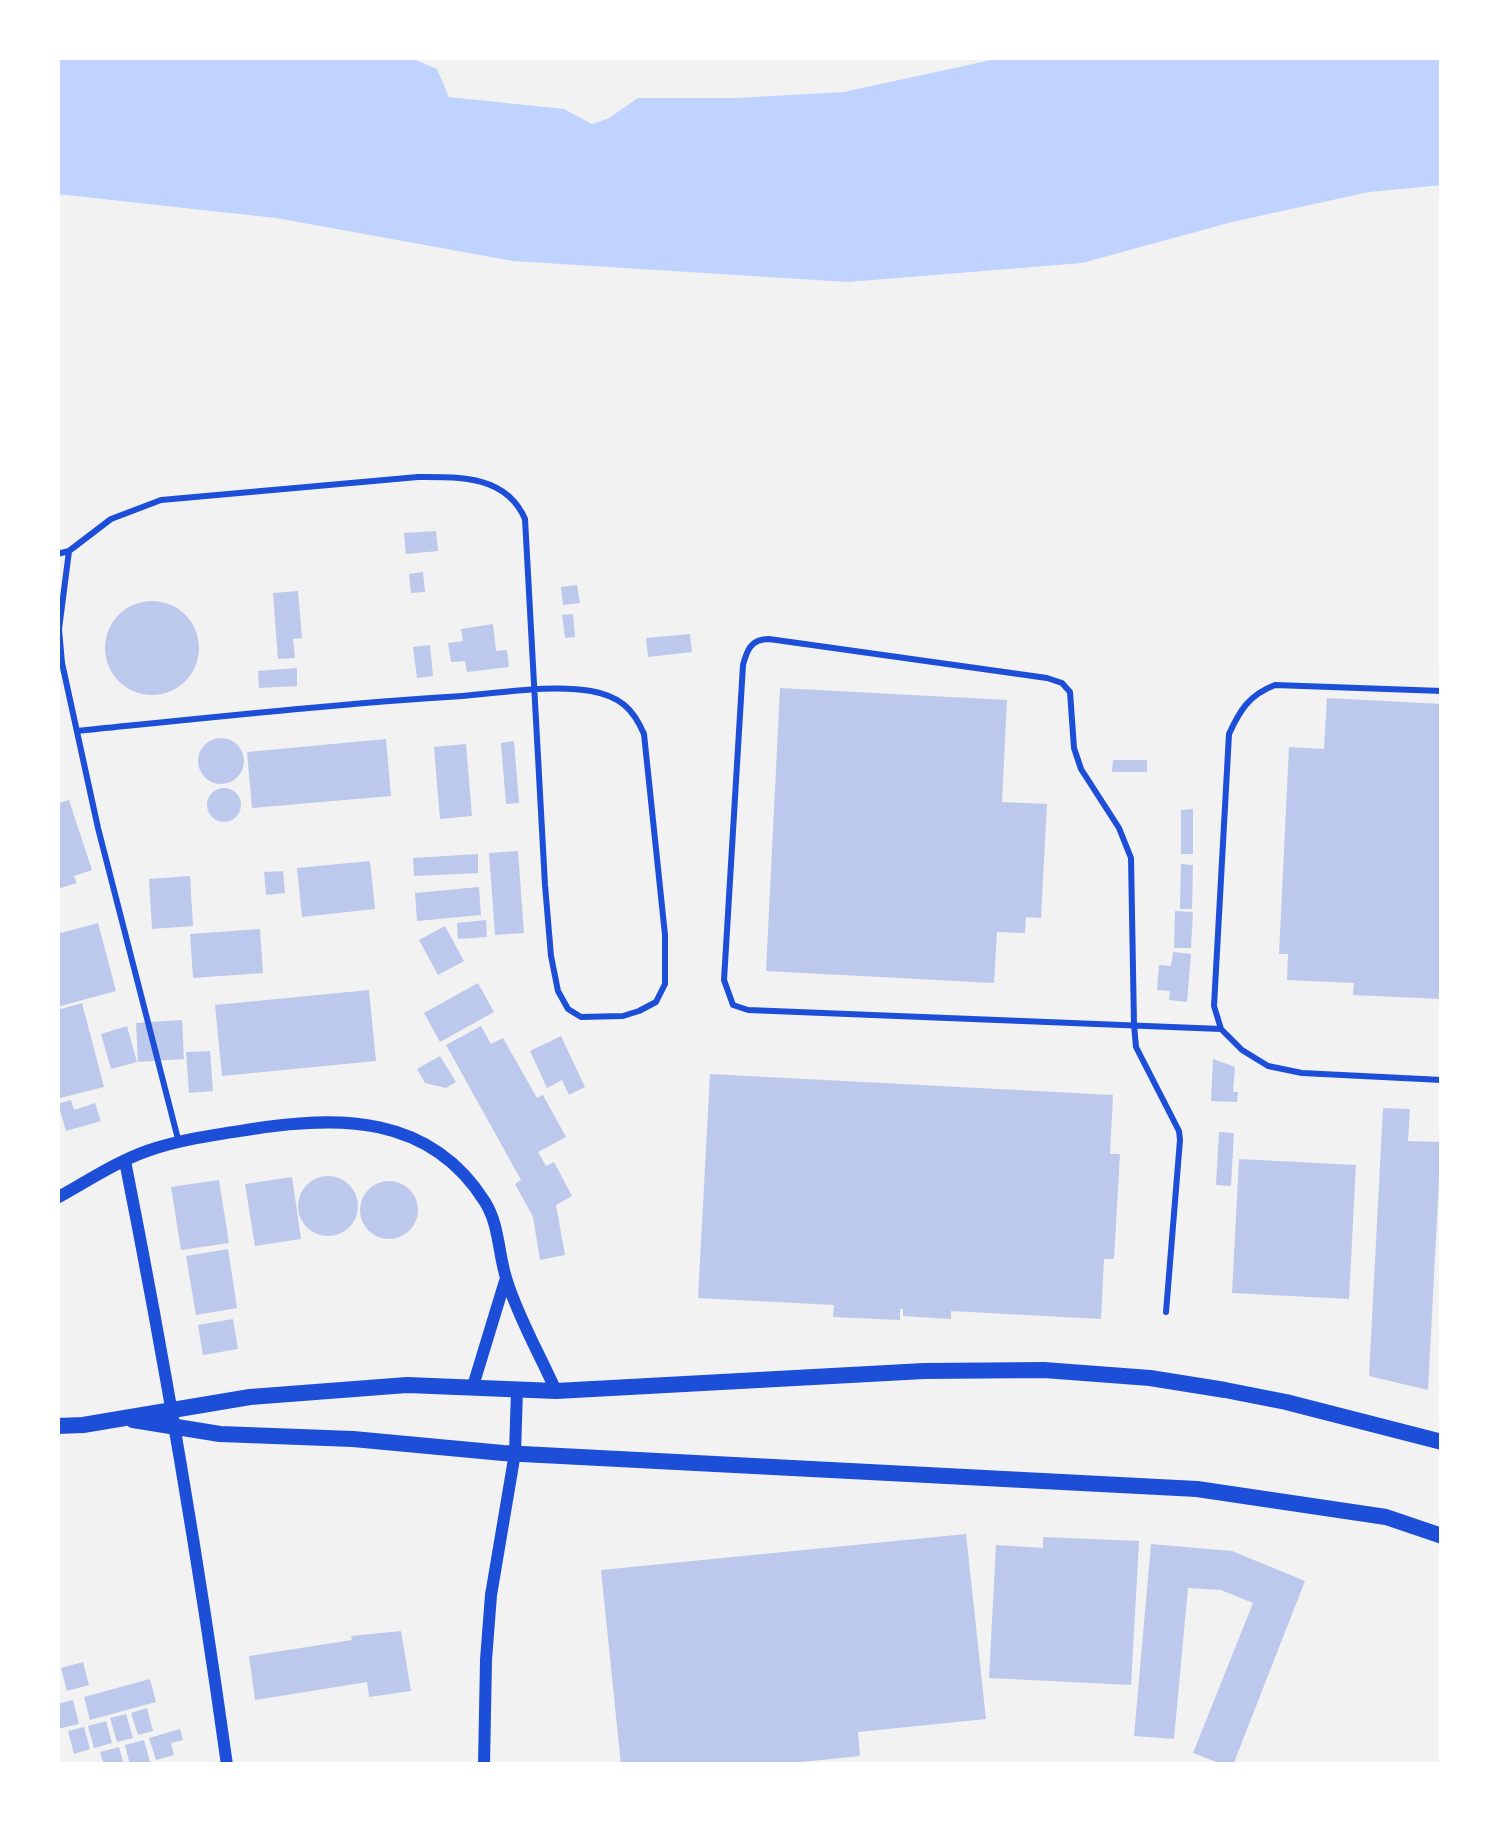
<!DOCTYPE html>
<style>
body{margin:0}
#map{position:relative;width:1499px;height:1822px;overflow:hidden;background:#f2f2f2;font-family:Overpass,sans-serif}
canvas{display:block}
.frame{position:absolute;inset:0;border:60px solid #fff;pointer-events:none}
</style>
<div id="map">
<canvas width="1499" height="1822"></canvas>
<div class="frame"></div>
</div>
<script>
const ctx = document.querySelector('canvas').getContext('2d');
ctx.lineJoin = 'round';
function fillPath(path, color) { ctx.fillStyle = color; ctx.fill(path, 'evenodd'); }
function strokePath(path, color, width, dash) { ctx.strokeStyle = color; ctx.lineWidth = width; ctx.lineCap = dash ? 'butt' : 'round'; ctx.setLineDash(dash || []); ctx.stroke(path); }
fillPath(new Path2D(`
 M57 57H409L437 69 449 97 564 109 592 124 609 118 638 98H735L844 92 1005 57H1442V185L1369 192 1232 222 1082 263 848 282 513 261 276 218 57 194Z`), '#bfd3fe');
fillPath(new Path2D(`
 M436 531 438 551 406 554 404 533Z
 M423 572 425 592 411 593 409 574Z
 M577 585 580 603 563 605 561 587Z
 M298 591 302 638 293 639 295 658 278 659 273 593Z
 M105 648a47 47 0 1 1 94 0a47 47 0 1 1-94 0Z
 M573 614 575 637 565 638 562 615Z
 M493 624 496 651 507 650 509 667 467 672 465 661 451 662 448 643 463 641 461 629Z
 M690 634 692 652 648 657 646 638Z
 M430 645 433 676 417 678 413 647Z
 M297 668V686L259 688 258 671Z
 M780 688 1007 700 1002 802 1047 804 1041 918 1026 917 1025 933 997 932 994 983 766 971Z
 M1327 698 1442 704V999L1353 995 1354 983 1287 980 1288 954H1279L1289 747 1324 749Z
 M198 761a23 23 0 1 1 46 0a23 23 0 1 1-46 0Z
 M386 739 391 796 252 808 247 752Z
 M514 741 519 803 506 804 501 743Z
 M466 744 472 816 440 819 434 747Z
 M1113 760H1147V772H1112Z
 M207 805a17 17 0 1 1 34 0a17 17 0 1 1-34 0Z
 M69 800 92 870 74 876 77 883 57 889V804Z
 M1193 809V854H1181V810Z
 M518 851 524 933 495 935 489 853Z
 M478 854V873L414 876 413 858Z
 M370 861 375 909 302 917 297 868Z
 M1181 864 1193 865 1192 909H1180Z
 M283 871 285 893 266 895 264 872Z
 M190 876 193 926 152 929 149 879Z
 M479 887 481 915 417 921 415 893Z
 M1175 911 1193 912 1191 948H1174Z
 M486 920 487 937 458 939 457 923Z
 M98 923 116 991 57 1007V934Z
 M445 926 464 961 438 975 419 940Z
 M260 929 263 973 193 978 190 934Z
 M1173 952 1191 954 1187 1002 1169 1000 1170 991 1157 990 1159 965 1171 966Z
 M478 983 494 1012 440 1042 424 1013Z
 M369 990 376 1061 222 1076 215 1005Z
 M82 1003 104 1087 60 1098 57 1085V1010Z
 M182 1020 184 1059 138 1062 136 1023Z
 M127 1026 137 1062 111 1069 101 1034Z
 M481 1026 491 1044 503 1038 537 1098 543 1095 566 1137 538 1152 546 1166 554 1162 572 1196 556 1205 565 1255 540 1260 533 1217 515 1184 521 1180 446 1045Z
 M561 1036 585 1087 569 1095 562 1080 547 1088 530 1051Z
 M210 1051 213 1091 189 1093 186 1052Z
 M440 1056 456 1082 446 1088 425 1083 417 1069Z
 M1213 1059 1235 1067 1233 1092H1238L1237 1102 1211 1101Z
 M710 1074 1113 1095 1110 1154H1120L1114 1259H1104L1101 1319 951 1311V1319L903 1316V1309H900V1320L833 1317 834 1305 698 1298Z
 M71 1100 74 1110 95 1103 101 1121 66 1131 58 1104Z
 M1383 1108 1410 1109 1408 1141 1441 1142 1428 1390 1369 1376Z
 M1219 1132 1234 1133 1231 1186 1216 1185Z
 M1239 1159 1356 1165 1349 1299 1232 1293Z
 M298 1206a30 30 0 1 1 60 0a30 30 0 1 1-60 0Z
 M292 1177 301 1239 255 1246 245 1184Z
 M219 1180 229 1243 181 1250 171 1187Z
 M360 1210a29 29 0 1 1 58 0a29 29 0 1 1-58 0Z
 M228 1249 237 1308 196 1315 186 1256Z
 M233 1319 238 1349 203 1355 198 1325Z
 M966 1534 986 1719 858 1732 860 1756 772 1765H621L601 1570Z
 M1043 1537 1139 1541 1131 1685 989 1678 996 1545 1043 1548Z
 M1151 1544 1232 1551 1305 1581 1233 1765H1224L1193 1753 1253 1603 1221 1590 1188 1588 1174 1739 1134 1736Z
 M401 1631 411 1691 369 1697 367 1682 255 1700 249 1656 352 1640 351 1636Z
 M83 1662 89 1685 67 1691 61 1668Z
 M150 1679 156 1702 90 1720 84 1697Z
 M73 1700 79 1724 57 1729V1704Z
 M147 1708 153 1731 138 1735 131 1713Z
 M126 1714 133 1738 117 1742 110 1718Z
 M106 1721 112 1743 94 1748 88 1726Z
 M84 1727 90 1749 74 1754 68 1731Z
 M180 1729 183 1740 171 1743 174 1755 156 1760 149 1738Z
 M144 1740 150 1762 130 1765 125 1745Z
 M119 1747 124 1765H104L100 1752Z`), '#bdc9ec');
strokePath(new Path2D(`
 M69 551 59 629 62 663 98 828 178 1139
 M57 554 69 551 111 519 161 500 418 477C459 477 506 475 525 519L545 885 551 956 558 991 568 1009 581 1017 623 1016 639 1011 656 1002 665 984V935L644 734C633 708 619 696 591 691 553 684 501 693 462 696 334 704 205 718 77 731
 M1442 691 1275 685C1249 695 1240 710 1229 734L1214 1006 1221 1029 1242 1050 1268 1066 1302 1073 1442 1080
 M1166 1312 1180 1140 1179 1131 1136 1047 1134 1025 1131 858 1119 828 1081 769 1074 748 1070 692 1062 683 1047 678 769 639C751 639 747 650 743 665L724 980 733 1005 748 1010 1221 1029
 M910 1765H929`), '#1d4ed8', 6);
strokePath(new Path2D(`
 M125 1161C165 1362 199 1563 227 1765
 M57 1198C86 1182 116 1162 147 1151 179 1140 213 1135 246 1130 338 1115 430 1114 485 1202 500 1226 498 1255 507 1281 519 1319 540 1355 556 1391
 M473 1386 505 1281
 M484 1765 486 1660 491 1595 515 1453 517 1390`), '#1d4ed8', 12);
strokePath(new Path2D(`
 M133 1420 220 1434 353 1439 503 1453 1197 1489 1386 1517 1442 1536
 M57 1426 83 1425 250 1397 407 1385 556 1391 924 1371 1044 1370 1150 1378 1225 1390 1286 1402 1442 1442`), '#1d4ed8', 16);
</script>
